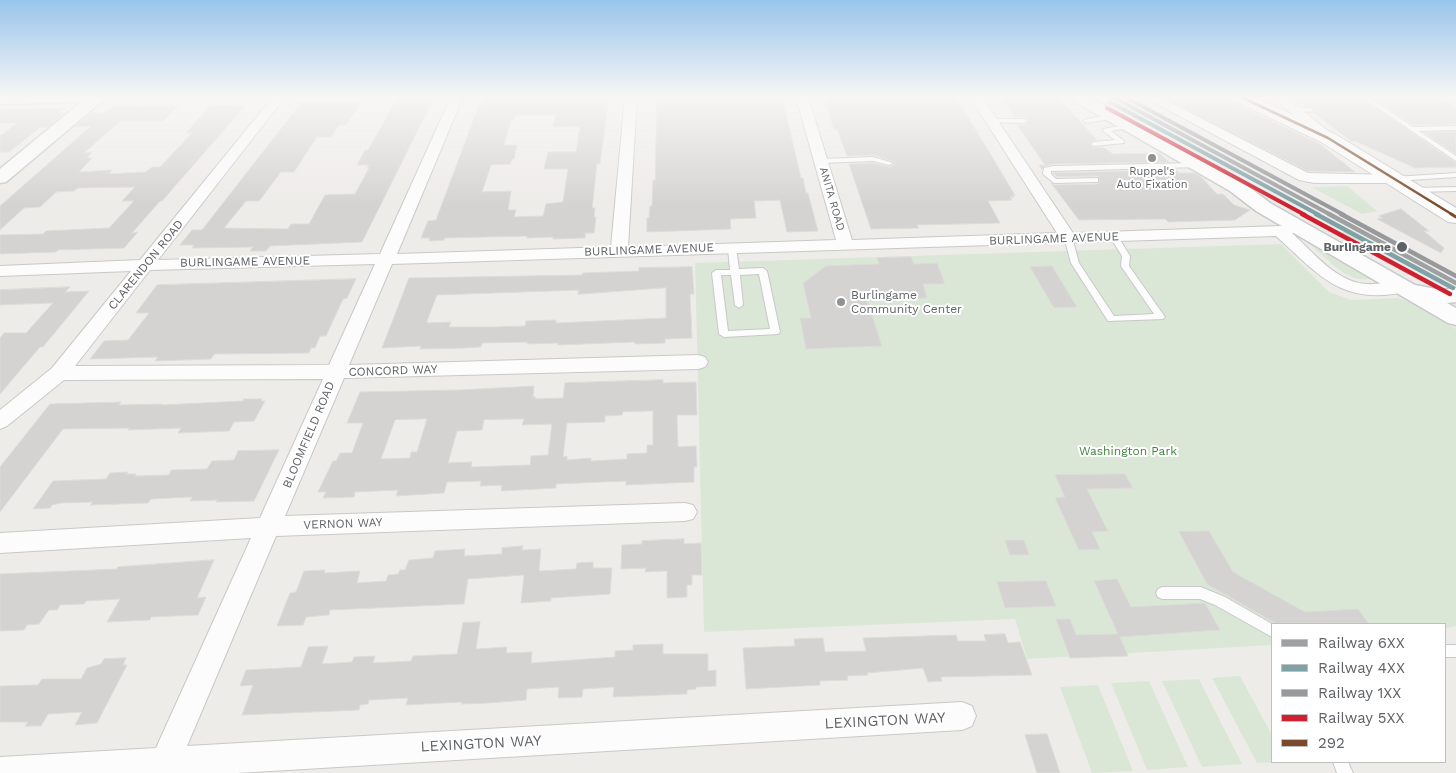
<!DOCTYPE html>
<style>
body{margin:0}
#map{position:relative;width:1456px;height:773px;overflow:hidden;background:#eeece9;font-family:"Work Sans",sans-serif}
canvas{display:block}
.legend{position:absolute;left:1271px;top:623px;width:175px;height:140px;box-sizing:border-box;background:#fff;border:1px solid #bfc0c2;margin:0;padding:6px 9px;list-style:none;font-size:15px;color:#5f6266}
.legend li{display:flex;align-items:center;gap:10px;height:25px}
.legend b{width:25px;border:1px solid #bfc0c2}
</style>
<div id="map">
<canvas width="1456" height="773"></canvas>
<ul class="legend">
<li><b style="height:6px;background:#9ea0a2"></b>Railway 6XX</li>
<li><b style="height:6px;background:#7fa2a7"></b>Railway 4XX</li>
<li><b style="height:6px;background:#97999c"></b>Railway 1XX</li>
<li><b style="height:6px;background:#ce202f"></b>Railway 5XX</li>
<li><b style="height:6px;background:#7a4b2a"></b>292</li>
</ul>
</div>
<script>
const ctx = document.querySelector('canvas').getContext('2d');
ctx.lineJoin = 'round';
function fillPath(path, color) { ctx.fillStyle = color; ctx.fill(path, 'evenodd'); }
function strokePath(path, color, width, dash) { ctx.strokeStyle = color; ctx.lineWidth = width; ctx.lineCap = dash ? 'butt' : 'round'; ctx.setLineDash(dash || []); ctx.stroke(path); }
function write(font, color, halo, rows, align = 'center') {
  ctx.font = font + ' "Work Sans",sans-serif'; ctx.lineWidth = 4; ctx.setLineDash([]); ctx.textBaseline = 'middle'; ctx.strokeStyle = halo; ctx.fillStyle = color; for (const [text, x, y, turn = 0] of rows) {
    ctx.save(); ctx.translate(x, y); ctx.rotate((+turn || 0) * Math.PI / 180); ctx.textAlign = isNaN(turn) ? turn : align; if (halo) ctx.strokeText(text, 0, 0); ctx.fillText(text, 0, 0); ctx.restore();
  }
}
fillPath(new Path2D(`
 M1347 186 1377 211 1362 214 1311 187Z
 M1347 231 1379 249 1369 252 1337 234Z
 M1305 238 1374 278C1345 287 1324 252 1302 239Z
 M1281 244 1329 292 1351 300 1398 298 1408 301 1456 329V626L1445 628V624H1272V645L1027 659 1015 619 704 632 695 263Z
 M1240 676 1272 735V762H1282L1257 763 1212 678Z
 M1199 679 1242 764 1202 767 1162 681Z
 M1149 681 1188 767 1147 770 1111 683Z
 M1098 685 1133 771 1092 773 1060 687Z`), '#dae7d7');
const building = new Path2D(`
 M507 97H609L600 164H597L592 208H595L594 217H596L594 233H585V238L553 239V237L527 238V236L445 238 444 240 429 241 430 238H421L428 221 436 220 479 105H482L483 100 507 99ZM515 115H556L553 127 580 126 576 152H548L544 169H568L563 202 546 204 543 216 514 217 516 210H508L511 191 482 192 491 165 510 164 512 159H514L517 145H504L511 120H513Z
 M657 97H782L801 178H803L806 193H808L818 231 787 232 780 200 754 201 756 218 730 219 731 229 647 232V218H649L650 206H652L653 180H655Z
 M825 97H956L1015 195H1012L1014 197H1010L1012 200 988 201 1000 223 917 225 919 228 871 229 849 164 873 163 889 167 894 165 895 162 874 155 847 156 837 129H834Z
 M1001 97H1058L1097 140 1089 143 1093 148 1103 147 1113 154 1159 153 1169 162 1053 164 1044 166 1042 170 1039 165H1045L1017 125H1025L1029 120 1024 117H1015Z
 M1162 97H1221L1320 144 1355 172 1308 171Z
 M1293 97H1360L1456 163V167L1415 168 1355 141H1351L1314 113 1315 108 1305 106Z
 M1372 97H1437L1456 108V124L1414 125Z
 M433 100 362 242 270 246 266 251H250L253 247 192 248 194 245H180L192 230H202L301 103 362 101 346 125H339L331 137H317L294 172H281L259 201H246L224 228 288 229 291 224H309L325 195 355 194 369 168H367L369 165H357L365 150H368L396 101Z
 M178 106 163 121H120L84 153 92 152 87 158H92L79 172 112 170 109 174 146 172 152 167H160L192 133H186L210 106H245L162 201H160L132 233 138 232 124 248 58 250 56 252 0 254V235L43 234 46 231 109 228 134 201H122L135 187 78 188 74 191 56 192 40 207 24 208 0 230V206L91 126 75 127 91 113H103L111 107Z
 M65 108 58 113H64L48 127H41L9 152H0V136L17 123H0V110Z
 M1456 132V154L1425 133Z
 M1176 170 1179 173H1194L1200 176 1217 194H1223L1234 205 1250 210 1235 220 1168 222 1165 219 1079 220 1051 183 1054 185 1098 184 1100 182 1098 176 1057 177 1053 173Z
 M1401 209 1429 231H1424L1444 248 1441 253 1377 219 1382 218 1379 216Z
 M911 257 914 264 937 263 945 284H923L927 298 867 300 882 346 806 349 800 318H811L803 283 826 266 879 264 877 258Z
 M1052 266 1077 307 1054 308 1030 267Z
 M692 267 694 294H690L692 338 665 339V343L635 344V342L558 345V343L527 344 528 342 482 343 481 347 464 348 420 349 421 346 382 348 409 278 582 275 583 273 639 271V268ZM666 288V318L556 323V320L526 321 525 326 494 327H449L451 322 427 323V321L437 295 579 290 578 294Z
 M356 279 347 298 343 299 326 336H320L315 348H311L309 353 214 354 211 359 155 361 158 357 90 359 104 341 128 340 149 313H136L157 285Z
 M70 287 65 292 89 291 43 347H40L0 394V338L4 333H26L53 303 0 305V290Z
 M663 380V383L696 382 697 415H677L678 447 696 446 697 467H694V482L626 485V481L556 484V488L501 491 502 485 480 486 481 481 447 482 444 493 396 496 398 490 355 492 354 497 323 498 326 492H318L333 461H336L340 453H352L363 423H347L360 392 460 390 534 386 533 397H536L535 399 563 398 565 383ZM653 411V445H647V453L627 454V459L591 461V458L567 460V456L563 457 567 423 605 422V416L622 415 623 412ZM427 419 417 452H411L410 458 381 459 395 420ZM524 419 522 425 552 424 548 455 531 456 530 465 471 467 472 462 448 463 457 431 482 430 484 420Z
 M244 399H262L261 401H265L254 421 234 422 229 431 178 433 181 428 128 430 129 428 63 429 0 512V467L50 404 121 402 119 405 162 404 161 405 243 401Z
 M279 450 254 501 216 502 218 500 190 501 192 497 151 499 148 503 90 505 93 502 61 503 52 505 50 508 33 509 53 481 106 479 110 473 128 472 126 474H136L135 476 169 475 171 470 207 469 212 461 234 460 238 451Z
 M1125 474 1133 488 1087 489 1108 531 1092 532 1100 549 1079 550 1055 498 1065 497 1055 475Z
 M1209 531 1233 572 1305 612 1358 609 1369 624H1277L1207 584 1179 532Z
 M684 539V544L701 543 702 575H692V585H687V597L667 598V571L645 572 646 568 621 569 622 545 642 544V541Z
 M1005 540H1024L1029 555H1010Z
 M523 546 522 550 541 549 539 571 576 569 577 563 593 562V568H612L610 594 551 598V601L521 603 524 575 468 579 464 604 330 610 329 615 306 617 303 625 277 626 290 593 296 592 304 571 325 570 324 573 360 571 357 583 386 581 388 575 398 574 400 570H405L409 560 433 558 435 551 465 549 464 556 502 554V548Z
 M214 560 197 598 206 597 198 615 151 617 150 620 107 622 120 599 86 601 84 604 60 605 57 610H49L39 624 27 625 24 630 0 631V574L117 569 118 567Z
 M1117 579 1131 607 1205 603 1220 630 1120 637 1128 656 1070 658 1056 619H1070L1076 635 1118 634 1094 581Z
 M1046 581 1056 606 1005 608 997 582Z
 M480 622 476 649 507 647 506 653 532 652 531 663 615 657V651L633 650V645L663 644V654H708V671L716 670V686L696 687V689L687 690V694L613 697 614 687 583 689 582 697 558 698 559 687 527 689 526 700 488 703 461 704 462 702 406 705 408 698 369 700 368 704 360 705 359 710 242 715 253 685 240 686 246 670 301 667 308 647 328 646 322 664 352 662 354 657 375 656 373 663 411 661 413 656 457 654 463 623Z
 M1005 634 1008 643 1020 642 1032 675 941 677 942 681 928 682 923 668 867 673 868 675 847 676 848 680 820 681V685L746 689 743 648 795 646 794 639 823 638 825 652 866 651 863 638 956 635 958 641H986L984 635Z
 M126 658 123 665H127L97 723 75 725 82 712 48 714 41 726H25L28 722H0V686L38 685 42 679H81L87 668 101 664 104 659Z
 M1047 734 1060 773H1037L1025 735Z`);
fillPath(building, '#d5d3d2');
strokePath(building, '#dddcd8', 1);
const service = new Path2D(`
 M1362 97H1369L1413 127 1456 126V130L1419 131 1456 156V161Z
 M1296 108H1311L1314 110 1311 112 1294 111 1293 110Z
 M1114 115 1117 117 1116 118 1086 123 1083 121 1086 119Z
 M992 119H1024L1027 121 1024 123 990 122V120Z
 M1130 124 1132 125V127L1111 131 1124 141V143L1094 146 1091 144 1094 142 1115 140 1103 131V129Z
 M873 157 893 163 889 165 873 161 821 163 817 161 821 159Z
 M1198 163H1201V167L1051 171V174L1056 179 1098 178V182H1095L1054 183 1043 174 1044 168 1053 166Z
 M1456 173V177L1395 181 1391 179 1395 177Z
 M1456 187V191L1414 192 1410 190 1414 188Z
 M1065 235H1071L1072 237 1079 263 1114 316 1154 314 1121 266 1122 256 1110 237 1111 235H1117L1130 256 1129 266 1165 317 1163 319 1108 321 1071 263 1064 237Z
 M729 246H732L736 248 739 269 763 268 767 271 780 332 778 334 724 337 719 334 712 273 716 270H730L728 248ZM759 274 770 329 728 331 721 275H731L735 305 739 308 743 305 740 275Z
 M1162 587H1201L1225 597 1272 624V637L1215 605 1200 599H1162L1158 597 1156 593 1158 589Z
 M1445 645H1456V657H1445Z
 M1333 762H1348L1353 773H1337Z`);
const minor = new Path2D(`
 M273 97H285L158 260 380 254 451 97H463L397 254 611 247 625 97H637L628 247 836 240 796 97H808L852 240 1057 233 970 97H982L1073 233 1281 226 1298 221 1304 223 1306 226 1304 229 1292 233C1313 252 1336 282 1366 284 1380 285 1395 280 1409 283L1412 287 1409 291C1343 307 1320 276 1276 236L392 264 349 365 698 355 705 357 708 362 705 367 698 369 344 378 285 516 685 503 693 505 697 512 693 519 685 521 276 536 187 746 962 702 972 706 976 716 972 726 962 730 237 773H0V757L156 748 251 538 0 553V533L260 518 323 379 64 380 7 426 0 429V410L52 368 131 271 0 276V266L140 260ZM375 264 329 365 75 366 150 270Z
 M1144 97H1159L1308 173 1394 175 1399 176 1401 179 1399 182 1394 183H1314L1299 180Z
 M1273 97H1286L1333 135 1335 138 1333 141H1323Z
 M1447 97H1456V102L1449 100Z`);
const tertiary = new Path2D(`
 M0 97H110L108 100 101 102 6 182 0 183V169L81 102 0 104Z
 M1070 97H1089L1244 183 1270 203 1415 285 1441 290 1456 288V302L1447 303 1456 308V325L1448 323 1256 211 1230 191 1072 100Z`);
const secondary = new Path2D(`
 M1232 97H1254L1335 134 1456 208V223L1448 222 1321 142 1235 101Z`);
strokePath(service, '#c9c8c8', 2);
strokePath(minor, '#c9c8c8', 2);
strokePath(tertiary, '#c9c8c8', 3);
strokePath(secondary, '#c8c8c8', 2);
fillPath(service, '#fcfcfc');
fillPath(minor, '#fcfcfc');
fillPath(tertiary, '#fcfcfc');
fillPath(secondary, '#fcfcfc');
strokePath(new Path2D(`
 M1241 97 1328 138 1453 215`), '#7a4b2a', 2.5);
strokePath(new Path2D(`
 M1451 214 1456 217`), '#7a4b2a', 3);
strokePath(new Path2D(`
 M1113 97 1331 215`), '#9ea0a2', 4);
strokePath(new Path2D(`
 M1329 214 1456 283`), '#9ea0a2', 4.5);
strokePath(new Path2D(`
 M1110 102 1319 215`), '#7fa2a7', 4);
strokePath(new Path2D(`
 M1316 214 1453 288`), '#7fa2a7', 4.5);
strokePath(new Path2D(`
 M1125 97 1344 215`), '#97999c', 4);
strokePath(new Path2D(`
 M1341 214 1456 276`), '#97999c', 4.5);
strokePath(new Path2D(`
 M1107 108 1305 215`), '#ce202f', 4);
strokePath(new Path2D(`
 M1302 214 1450 294`), '#ce202f', 4.5);
const sky = ctx.createLinearGradient(0, 0, 0, 205);
sky.addColorStop(0, '#99c5ec');
sky.addColorStop(0.47, '#f7f6f5');
sky.addColorStop(1, '#f7f6f500');
ctx.fillStyle = sky;
ctx.fillRect(0, 0, 1456, 205);
for (const [x, y, r, color] of [
 [1152,158,5,"#919294"],
 [1402,247,6,"#5f6266"],
 [841,302,5,"#919294"]
]) { const dot = new Path2D(); dot.arc(x, y, r, 0, 2 * Math.PI); ctx.fillStyle = color; ctx.fill(dot); strokePath(dot, '#fff', 2); }
write('11px', '#5f6266', '#fff', [
 ["Ruppel's",1152,172],
 ["Auto Fixation",1152,185]
]);
write('11px', '#5f6266', '#fff', [
 ["ANITA ROAD",832,199,74]
]);
write('12px', '#5f6266', '#fff', [
 ["BURLINGAME AVENUE",1054,239,-2],
 ["BURLINGAME AVENUE",649,250,-2],
 ["BURLINGAME AVENUE",245,262,-1],
 ["CLARENDON ROAD",146,265,-51],
 ["CONCORD WAY",393,371,-2],
 ["BLOOMFIELD ROAD",309,435,-67],
 ["VERNON WAY",343,524,-2]
]);
write('bold 12px', '#5f6266', '#fff', [
 ["Burlingame",1391,247]
], 'right');
write('12px', '#5f6266', '#fff', [
 ["Burlingame",851,295],
 ["Community Center",851,309]
], 'left');
write('12px', '#428342', '#fff', [
 ["Washington Park",1128,451]
]);
write('15px', '#5f6266', '#fff', [
 ["LEXINGTON WAY",885,721,-3],
 ["LEXINGTON WAY",481,744,-3]
]);
</script>
